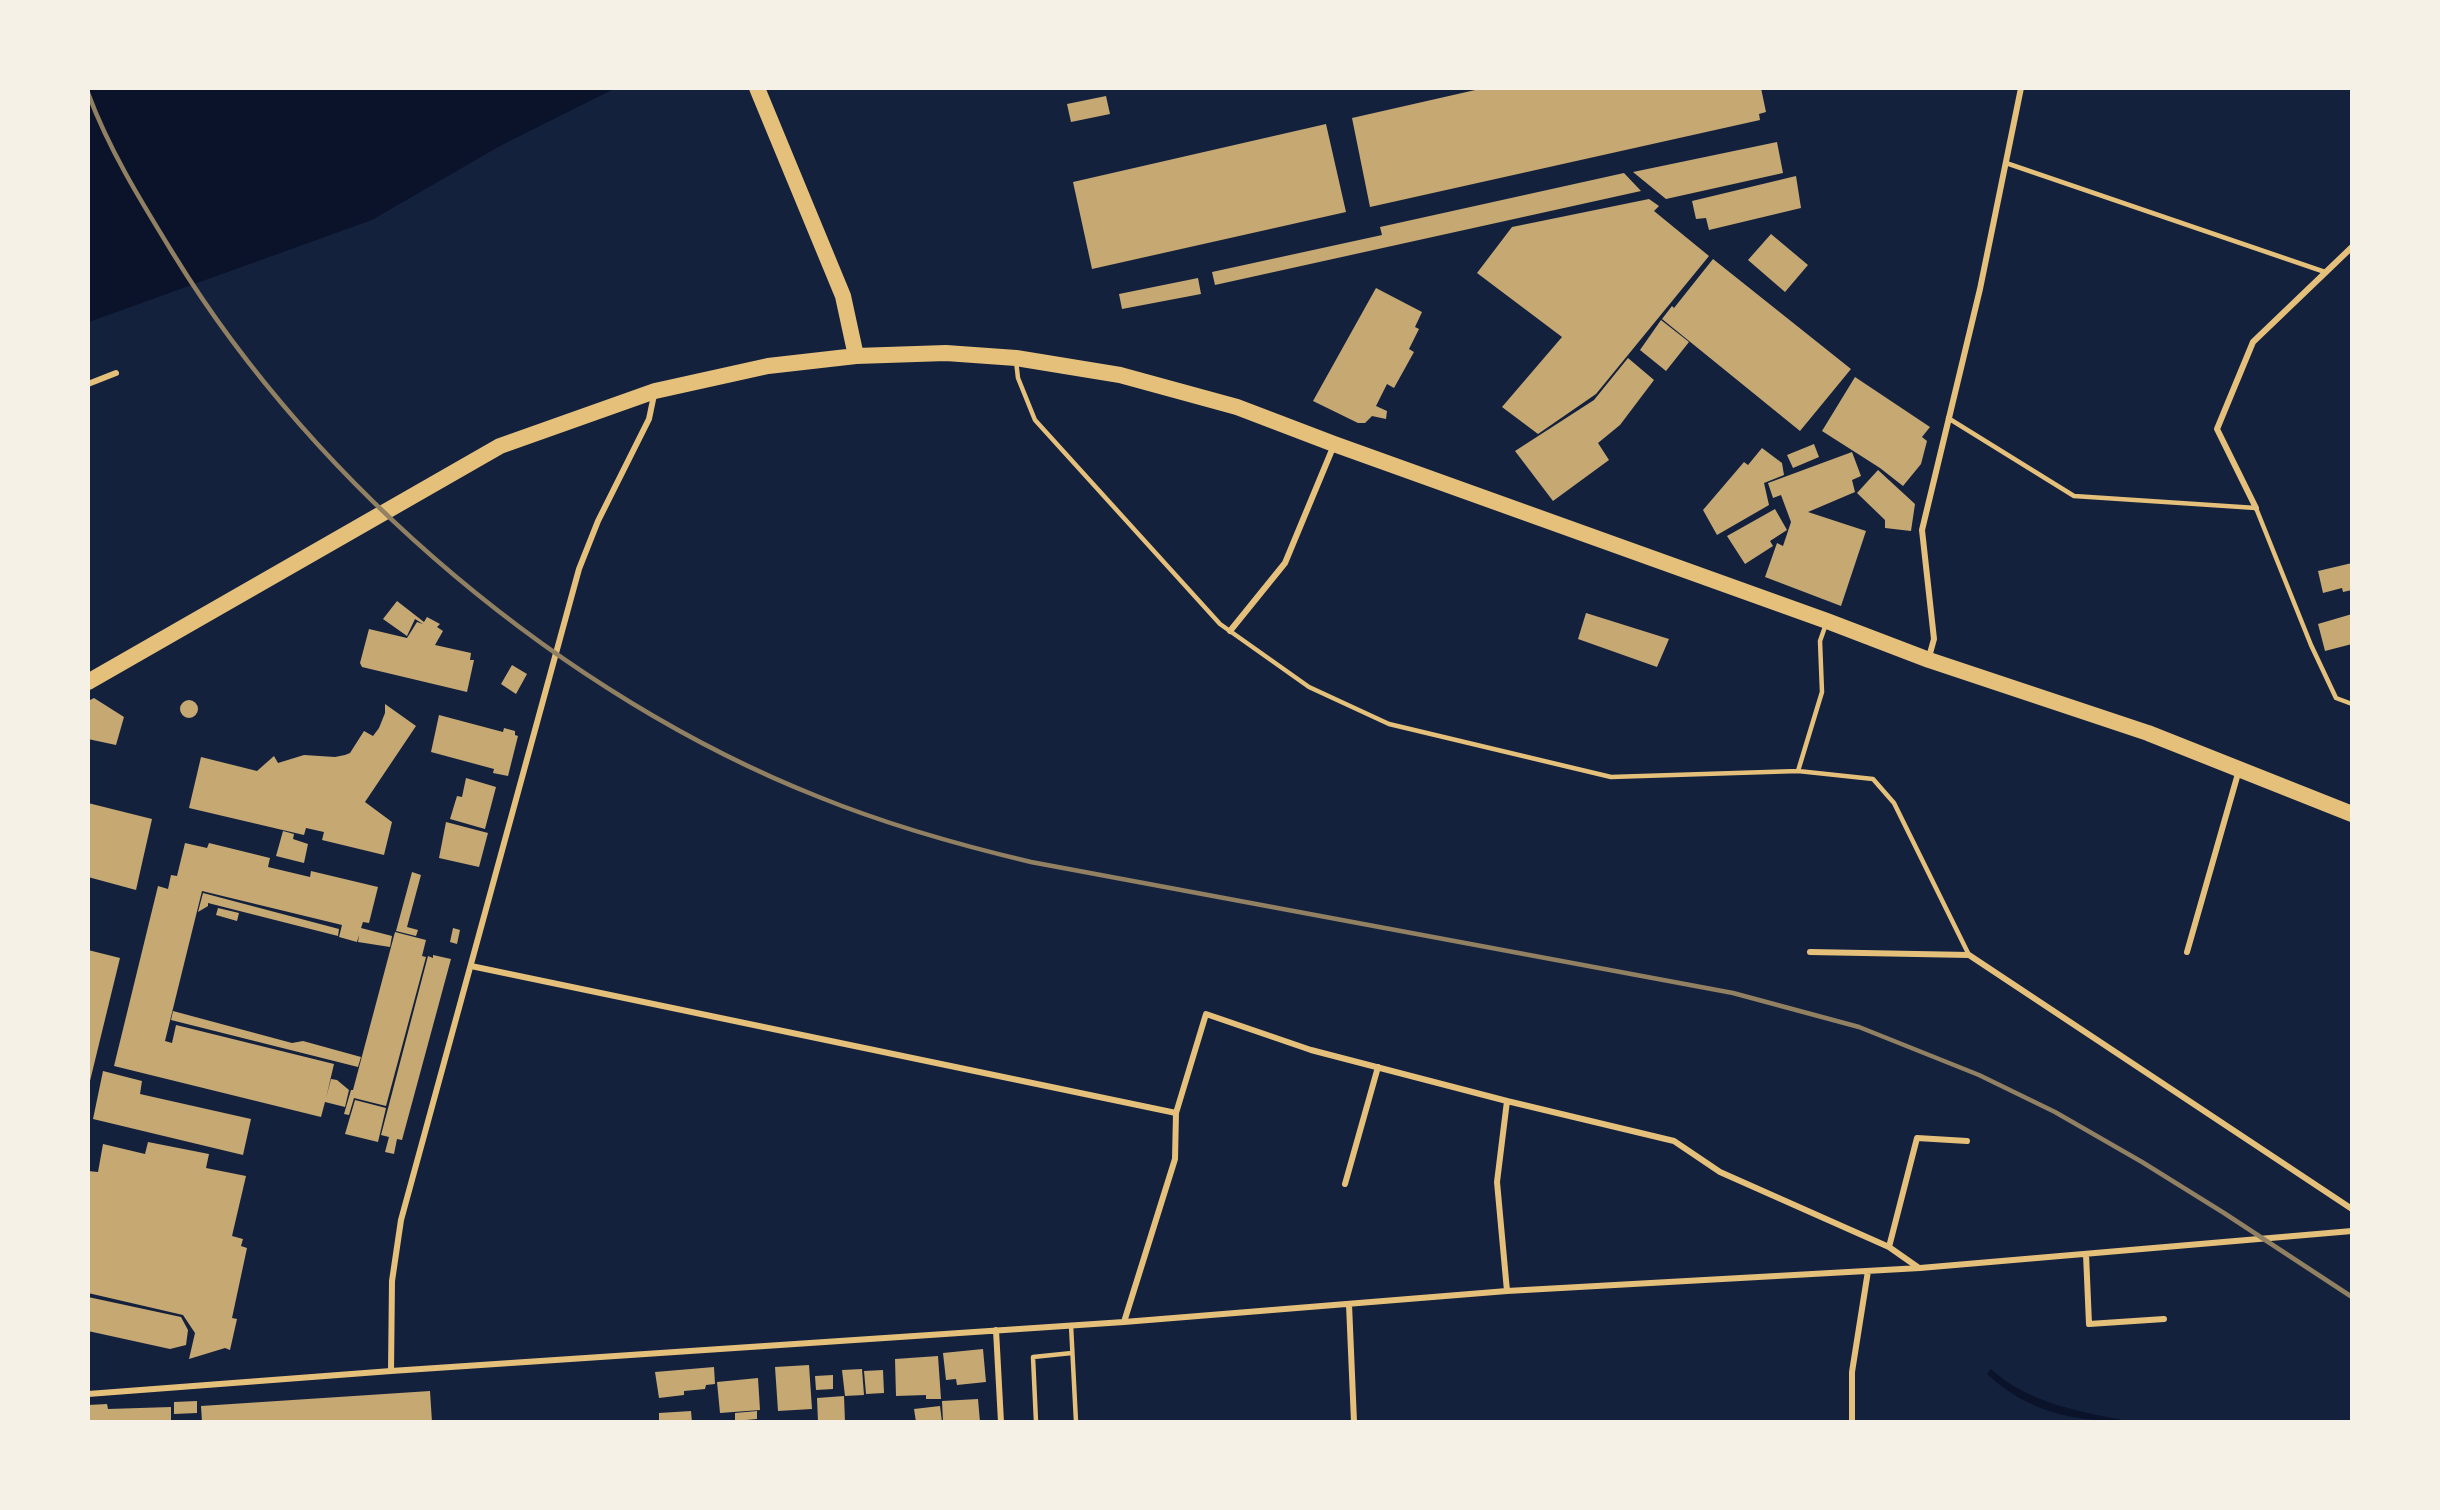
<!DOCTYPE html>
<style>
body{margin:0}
#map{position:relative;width:2440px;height:1510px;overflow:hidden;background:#14213d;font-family:"Nunito Sans",sans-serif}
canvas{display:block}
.frame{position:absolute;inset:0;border:90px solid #f6f1e7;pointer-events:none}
</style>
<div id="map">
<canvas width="2440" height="1510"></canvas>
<div class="frame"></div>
</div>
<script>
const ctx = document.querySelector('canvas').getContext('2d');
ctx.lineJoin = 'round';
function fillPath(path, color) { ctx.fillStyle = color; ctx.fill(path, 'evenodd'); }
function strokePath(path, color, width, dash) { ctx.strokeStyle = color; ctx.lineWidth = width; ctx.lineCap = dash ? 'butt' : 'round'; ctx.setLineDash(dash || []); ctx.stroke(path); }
fillPath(new Path2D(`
 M89 88H614V89L500 146 372 220 89 322Z
 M1991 1369C2028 1403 2080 1412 2128 1421 2074 1422 2028 1412 1987 1374Z`), '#0b132b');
fillPath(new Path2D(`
 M1484 88H1761L1766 112 1759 114 1760 120 1370 207 1352 118Z
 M1106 96 1110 114 1071 122 1067 104Z
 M1326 124 1346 212 1092 269 1073 182Z
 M1777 142 1783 173 1666 199 1633 172Z
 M1624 173 1641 191 1215 285 1212 272 1382 235 1380 227Z
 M1796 176 1801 208 1709 230 1706 218 1696 219 1692 201Z
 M1649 199 1659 206 1654 211 1709 256 1596 394 1538 434 1502 407 1562 337 1477 273 1512 227Z
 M1771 234 1808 265 1785 292 1748 260Z
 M1713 259 1851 369 1800 431 1662 319 1672 306 1674 308Z
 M1198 278 1201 294 1122 309 1119 294Z
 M1376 288 1422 312 1415 327 1419 329 1409 349 1414 352 1394 388 1387 384 1376 406 1387 411 1386 419 1372 416 1365 423H1358L1313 401Z
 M1661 320 1689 342 1666 371 1640 350Z
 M1628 358 1654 380 1620 425 1598 443 1609 460 1553 501 1515 451 1594 400Z
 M1855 377 1930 427 1922 437 1927 441 1921 464 1903 486 1880 468 1822 431Z
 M1814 444 1819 457 1793 468 1787 455Z
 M1762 448 1782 463 1784 475 1764 483 1769 505 1717 535 1703 510 1744 462 1748 465Z
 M1852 452 1861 476 1852 480 1855 492 1808 512 1866 531 1841 606 1765 577 1777 543 1783 546 1791 522 1781 495 1773 498 1768 483Z
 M1878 470 1915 504 1911 531 1885 528V520L1857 493Z
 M1775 509 1787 530 1770 541 1773 546 1745 564 1727 536Z
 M2352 563V590L2343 592 2342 588 2323 593 2318 571Z
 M397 601 424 622 427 617 440 624 437 627 443 631 435 645 471 653 470 660H474L467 692 362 667 360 663 369 629 407 638 417 622 423 624 415 619 407 636 383 619Z
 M1586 613 1669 639 1657 667 1578 639Z
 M2352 614V644L2325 651 2318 624Z
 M512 665 527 674 516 694 501 684Z
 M94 698 124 717 116 745 88 739V701Z
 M180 709a9 9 0 1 1 18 0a9 9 0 1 1-18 0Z
 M385 704 416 726 365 802 392 822 384 855 322 840 324 832 306 828 304 835 189 808 201 757 257 771 274 756 278 763 304 755 335 757 345 755 350 753 364 731 373 736 379 728 385 713Z
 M439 715 503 732 504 728 515 731V735L518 736 508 776 493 773 494 769 431 752Z
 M466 778 496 787 485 829 450 819 457 796 462 797Z
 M88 803 152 819 136 890 88 877Z
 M446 822 488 833 479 867 439 858Z
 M283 831 294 834 293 839 308 844 304 863 276 856Z
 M185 843 207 848 209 843 270 858 268 867 310 877 311 871 378 887 369 923 363 922 361 928 392 936 390 947 358 942 359 935 357 942 339 937 342 925 202 891 165 1041 172 1043 176 1025 334 1064 326 1098 331 1079 337 1080 349 1090 345 1107 325 1102 321 1117 114 1066 158 886 168 889 171 875 177 876Z
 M412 872 421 875 407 927 418 930 416 936 396 931Z
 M203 893 339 929 338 936 208 903V906L198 912Z
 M218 908 239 913 237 921 216 915Z
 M453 928 460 930 457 944 450 942Z
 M395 932 426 940 422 956 426 957 386 1106 354 1098 349 1115 344 1114 351 1090H353Z
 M88 950 120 958 89 1085H88Z
 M433 955 451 959 402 1140 397 1139 394 1154 385 1152 389 1137 381 1135 428 956 433 958Z
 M173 1011 292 1043 303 1041 361 1057 358 1067 171 1020Z
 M103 1071 142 1081 140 1094 251 1119 243 1155 93 1119Z
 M355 1100 386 1108 378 1142 345 1134Z
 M148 1142 209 1154 206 1168 246 1176 232 1236 243 1239 241 1246 247 1248 232 1318 237 1319 230 1350 225 1348 189 1359 195 1333 183 1315 88 1293V1171L98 1172 103 1144 145 1154Z
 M88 1297 181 1317 188 1330 186 1345 170 1349 88 1331Z
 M983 1349 986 1382 957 1385 956 1379 946 1380 943 1353Z
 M938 1356 941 1399H926V1395L896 1396 895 1359Z
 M809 1365 812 1409 778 1411 775 1367Z
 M714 1367 715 1384 706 1385 705 1389 684 1391V1395L659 1398 655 1372Z
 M862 1369 864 1395 845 1396 842 1370Z
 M883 1370 884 1393 866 1394 864 1371Z
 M833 1375V1389L816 1390 815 1376Z
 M758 1378 760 1410 720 1413 717 1382Z
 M430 1391 432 1422H202L201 1406Z
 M844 1396 845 1422H818L817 1398Z
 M978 1399 980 1422H943L942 1401Z
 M197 1401V1413L174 1414V1402Z
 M107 1404 108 1409 171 1407V1422H88V1405Z
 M940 1406 942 1422H916L914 1409Z
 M691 1411 692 1422H659V1413Z
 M757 1411V1419L735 1421V1413Z`), '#c6a872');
strokePath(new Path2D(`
 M2006 163 2325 272
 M1016 361 1018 378 1035 420 1220 624 1309 687 1389 724 1611 777 1798 771 1822 692 1820 641 1826 624
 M1948 418 2074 496 2256 508 2311 645 2336 698 2352 704
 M1798 771 1873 779 1894 803 1969 955
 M1071 1325 1076 1422
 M1036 1422 1033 1357 1072 1353`), '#e5c07b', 4.5);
strokePath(new Path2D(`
 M88 384 116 373
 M2256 508 2217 429 2253 342 2352 247
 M1230 631 1285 563 1334 445
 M1929 657 1934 639 1922 530 1980 289 2021 88
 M1810 952 1969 955 2352 1209
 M2187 952 2239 770
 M471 966 1176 1113
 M1507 1101 1674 1141 1720 1172 1889 1247 1919 1268
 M1345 1184 1378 1067
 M1889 1247 1917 1138 1967 1141
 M2086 1254 2089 1324 2164 1319
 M1349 1304 1354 1422
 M1124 1322 1175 1159 1176 1113 1206 1014 1311 1050 1507 1101 1497 1182 1507 1291
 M996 1330 1001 1422
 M391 1371 392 1281 401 1220 579 569 598 521 649 419 654 395
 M88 1394 391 1371 1124 1322 1507 1291 1920 1268 2352 1231
 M1852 1422V1372L1868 1271`), '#e5c07b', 6);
strokePath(new Path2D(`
 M757 88 843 296 856 356
 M88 682 500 446 655 391 768 366 856 356 946 353 1016 358 1120 375 1237 407 1334 444 1827 621 1929 660 2148 733 2352 814`), '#e5c07b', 16);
strokePath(new Path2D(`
 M88 93C109 150 142 203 174 255 317 488 564 696 819 797 888 825 959 845 1031 862L1733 993 1859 1027 1979 1075 2055 1112 2142 1162 2224 1213 2352 1297`), '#918062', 4.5);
</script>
